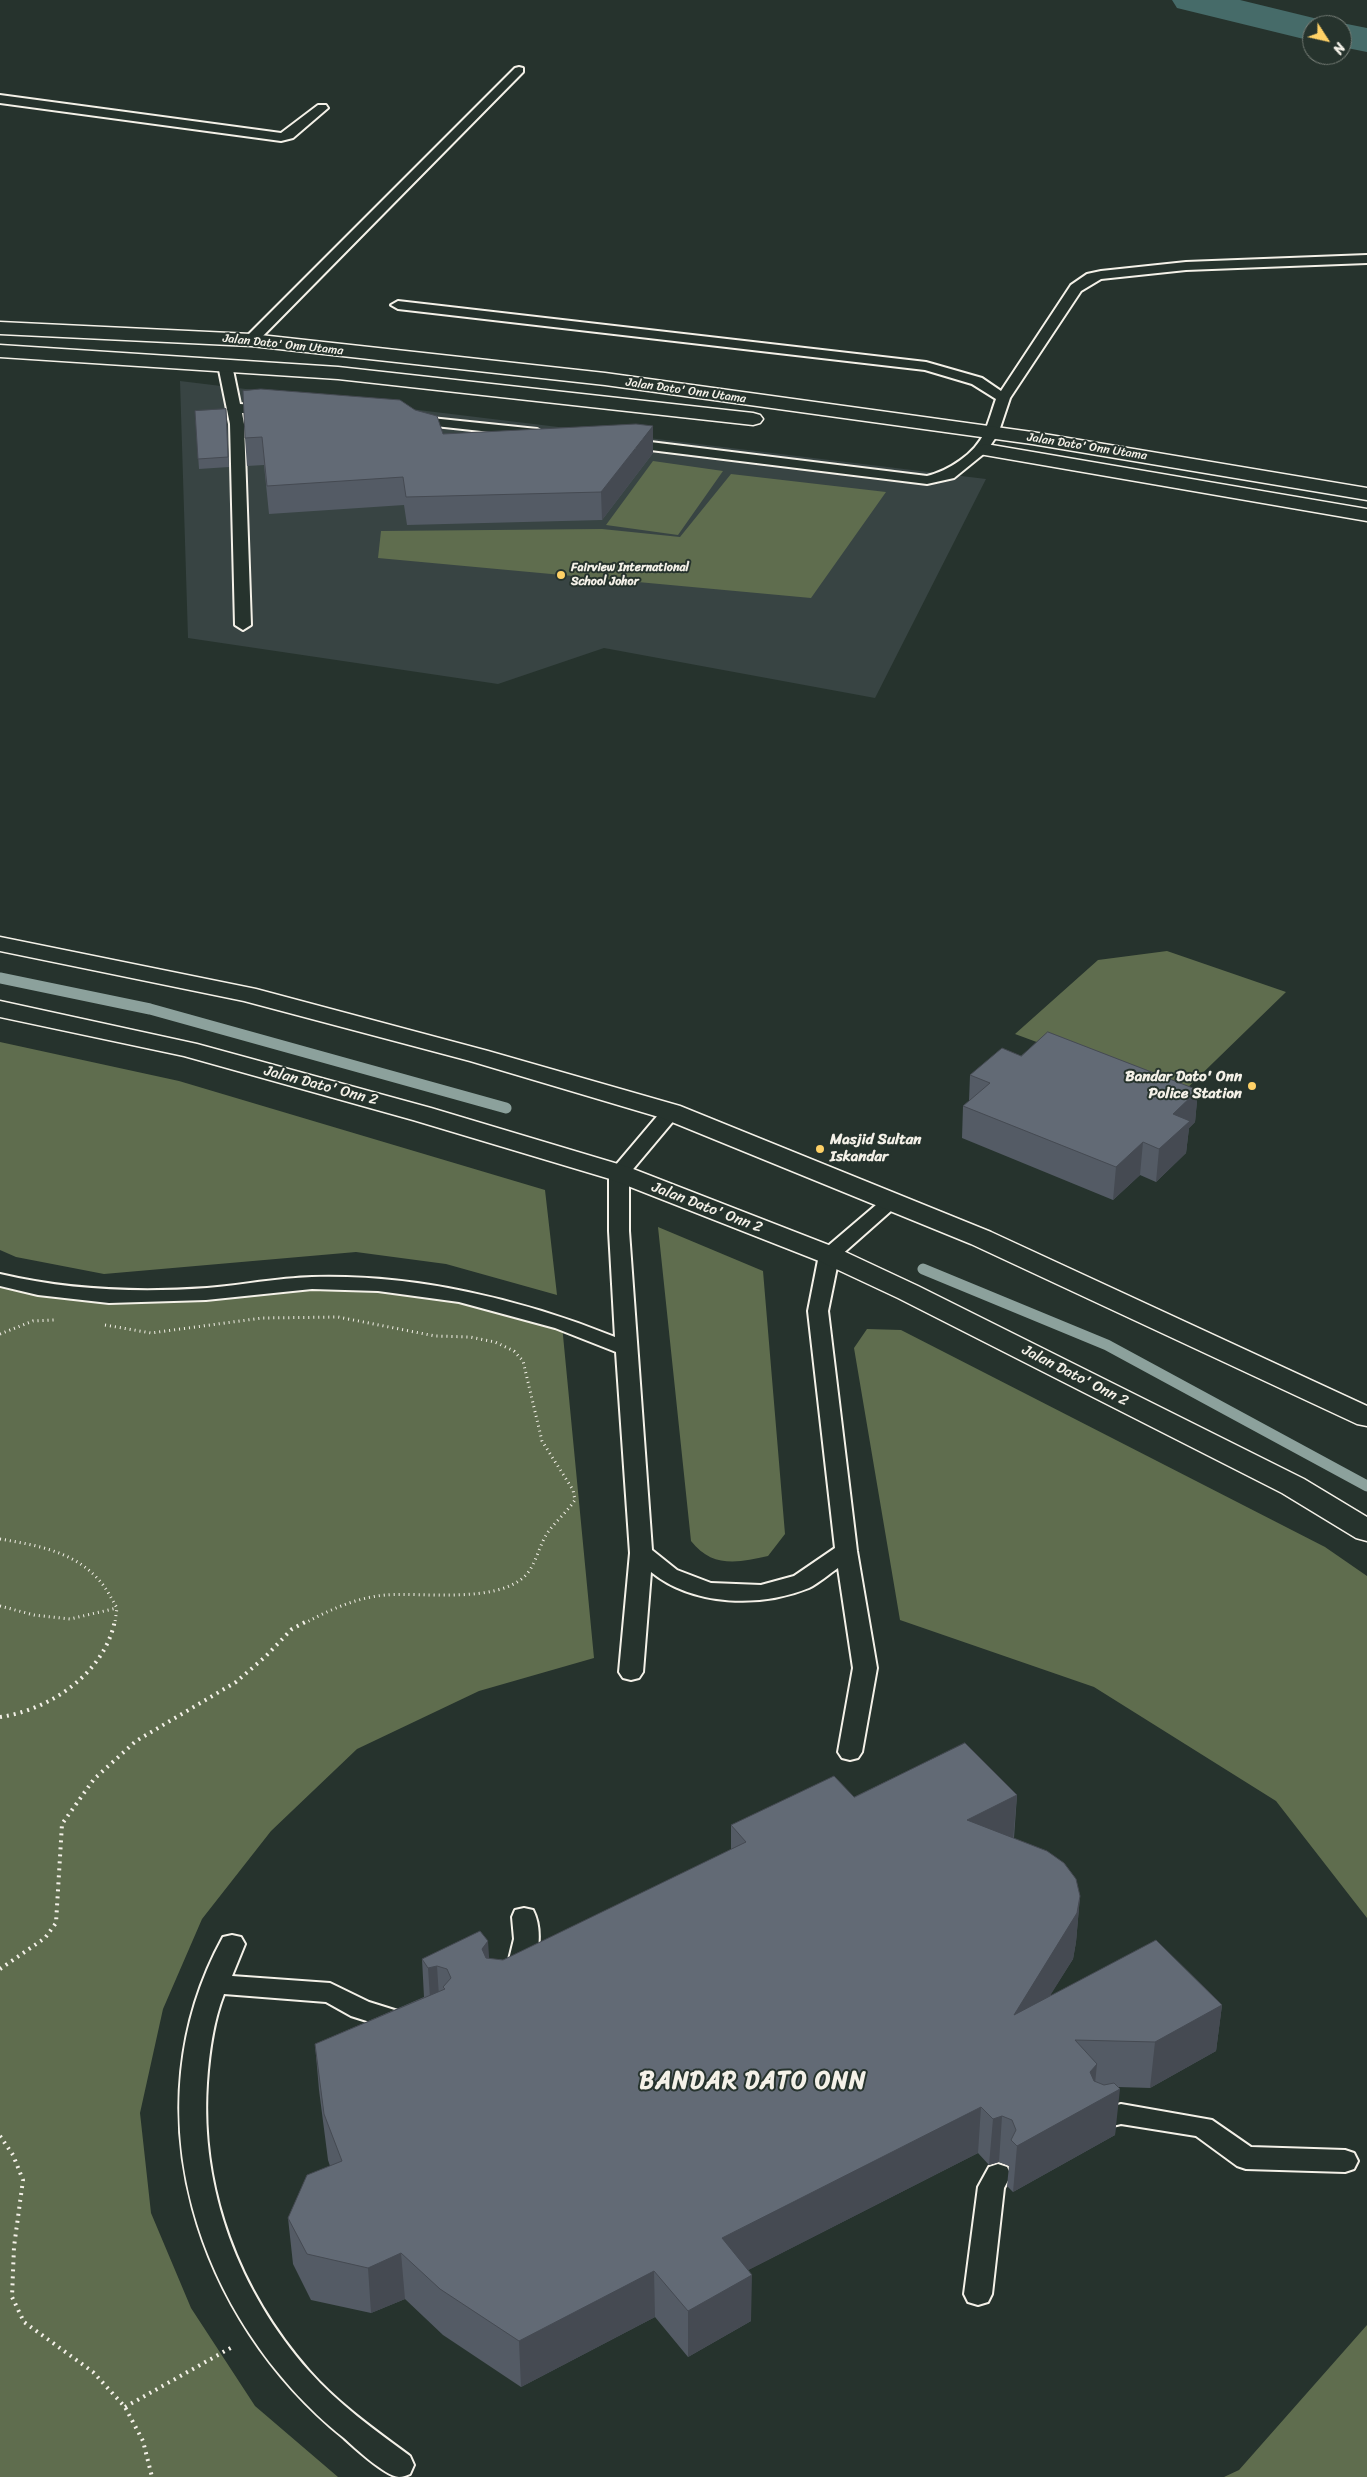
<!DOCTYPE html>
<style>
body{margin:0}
#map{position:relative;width:1367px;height:2477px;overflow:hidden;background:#26332d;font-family:Sriracha,sans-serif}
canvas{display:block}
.north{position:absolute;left:1302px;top:15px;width:50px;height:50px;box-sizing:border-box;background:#26332d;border:1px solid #787f78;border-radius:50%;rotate:125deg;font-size:14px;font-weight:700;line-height:20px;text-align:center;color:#f4f1e8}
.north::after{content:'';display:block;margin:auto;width:18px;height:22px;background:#ffd166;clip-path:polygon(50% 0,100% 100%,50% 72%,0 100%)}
</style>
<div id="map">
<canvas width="1367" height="2477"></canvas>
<div class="north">N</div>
</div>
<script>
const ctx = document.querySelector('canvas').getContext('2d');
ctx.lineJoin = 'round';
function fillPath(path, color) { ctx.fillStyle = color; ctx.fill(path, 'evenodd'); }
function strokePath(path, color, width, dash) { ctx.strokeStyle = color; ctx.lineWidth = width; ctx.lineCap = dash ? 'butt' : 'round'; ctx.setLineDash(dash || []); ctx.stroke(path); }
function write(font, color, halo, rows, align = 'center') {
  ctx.font = font + ' Sriracha,sans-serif'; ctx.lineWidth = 4; ctx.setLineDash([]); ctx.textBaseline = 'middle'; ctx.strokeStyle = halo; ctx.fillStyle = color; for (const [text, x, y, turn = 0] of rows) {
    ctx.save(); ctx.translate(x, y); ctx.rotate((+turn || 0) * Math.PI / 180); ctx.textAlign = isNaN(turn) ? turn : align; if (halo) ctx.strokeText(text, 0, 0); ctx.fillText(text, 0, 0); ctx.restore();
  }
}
fillPath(new Path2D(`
 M180 381 986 479 875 698 604 648 498 684 188 638Z`), '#384443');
fillPath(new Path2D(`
 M653 461 723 471 678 535 606 525Z
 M731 474 886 492 811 598 378 558 381 531 602 529 680 537Z
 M1167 951 1286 992 1180 1095 1015 1034 1098 960Z
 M0 1042 179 1081 545 1190 557 1295 446 1264 356 1252 104 1274 16 1257 0 1250Z
 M658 1227 763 1271 785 1534 768 1556C738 1563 712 1568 691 1541Z
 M0 1279 100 1295 373 1282 562 1325 594 1658 479 1691 357 1749 271 1831 202 1919 163 2009 140 2113 151 2213 191 2308 255 2406 338 2477H0Z
 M867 1329 901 1330 1325 1547 1367 1576V1918L1276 1801 1094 1687 900 1620 854 1348Z
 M1367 2325V2477H1224L1239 2470Z`), '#5f6d4e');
strokePath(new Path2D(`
 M0 978 150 1009 506 1108
 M923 1269 1107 1345 1367 1486`), '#8ca19c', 11);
fillPath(new Path2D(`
 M1172 0H1240L1326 21 1329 25H1312V41L1177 8Z
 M1342 23 1367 28V52L1342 47V25H1334Z`), '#466b69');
const lane = new Path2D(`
 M519 67 523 68V72L256 343H246L244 340 246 337 515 68Z
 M0 95 281 133 318 105H326L328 108 293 138 281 141 0 103Z
 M1367 255V263L1186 270 1101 279 1081 291 1010 398 998 434 986 452 954 478 927 484 626 447 619 443 626 439 927 476C948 471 975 454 984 433 989 422 992 410 996 399L972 384 925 370 398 309 391 305 398 301 926 362 982 378 1001 391 1071 285 1087 274 1101 271 1186 262Z
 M225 361 232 365 240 404 271 406 278 410 271 414 242 413 244 424 251 625 243 630 235 625 230 424 218 365Z
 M412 416 537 429 544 433 537 437 407 423 405 420Z
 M671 1106 678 1108 681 1112 629 1174V1231L652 1550 677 1570 711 1583 761 1585 794 1576 835 1548 808 1311 819 1255 822 1251 883 1199 890 1197 897 1199 900 1203 839 1257 828 1311 857 1551 877 1668 862 1752 858 1758 850 1760 842 1758 838 1752 853 1668 838 1568C829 1574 819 1583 809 1588 760 1608 693 1606 651 1572L643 1672 639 1678 631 1680 623 1678 619 1672 630 1553 616 1352 555 1328 459 1302 378 1291 312 1289 206 1300 109 1303 38 1295 0 1286V1274C68 1290 137 1293 207 1288 242 1285 277 1278 312 1277 415 1274 521 1299 615 1337L609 1231V1173L664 1108Z
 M524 1908 533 1910C544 1931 538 1963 527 1983L518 1986 509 1983 505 1976 514 1939 512 1917 515 1910Z
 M232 1935 241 1937 245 1944 232 1976 330 1983 369 2002 417 2017 421 2024 417 2031 408 2034 351 2016 326 2002 224 1994C213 2022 209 2054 207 2083 200 2190 239 2291 309 2371 338 2404 375 2430 410 2456L414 2465 410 2474C407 2475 403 2477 399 2477 385 2476 355 2448 344 2438 197 2319 128 2110 223 1937Z
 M1121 2104 1212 2120 1251 2147 1345 2150 1354 2153 1358 2161 1354 2169 1345 2172 1246 2169 1237 2166 1196 2136 1121 2124 1100 2129 1091 2126 1087 2119 1091 2112Z
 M998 2164 1007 2167 1011 2175 1004 2188 992 2294 988 2302 978 2305 968 2302 964 2294 978 2187 989 2167Z`);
const primary = new Path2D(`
 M0 322 251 334 605 373 1032 432 1367 488V500L1032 444 605 385 251 346 0 334Z
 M0 345 338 367 753 413 760 415 763 419 760 423 753 425 338 379 0 357Z
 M986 444 1367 509V521L979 454 976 450 979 446Z
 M0 937 256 989 488 1051 680 1106 991 1232 1367 1406V1426L1357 1424 971 1244 662 1118 470 1061 244 1001 0 951Z
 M0 1001 197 1044 431 1108 628 1167 839 1249 918 1286 1304 1479 1367 1517V1541L1356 1538 1282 1493 898 1298 819 1261 610 1179 413 1120 184 1056 0 1017Z`);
strokePath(lane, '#f4f1e8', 4);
strokePath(primary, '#f4f1e8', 3);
strokePath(new Path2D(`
 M105 1325 151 1333 262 1318 338 1317 435 1336 470 1337 495 1342 514 1351 523 1361 542 1441 573 1490 575 1500C567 1512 556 1521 548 1532 539 1545 536 1565 525 1576 496 1604 423 1592 386 1595 359 1597 331 1609 307 1622
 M0 1334 33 1321 55 1320
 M0 1539C35 1545 73 1551 98 1579 106 1587 111 1598 117 1608L115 1622
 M0 1606 34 1615 70 1619 117 1608`), '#f4f1e8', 3, [1, 4]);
strokePath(new Path2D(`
 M0 1717C50 1710 105 1673 115 1620
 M0 1969 45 1938 56 1923 62 1824 94 1779 136 1741 236 1682 265 1657 292 1629 309 1620
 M0 2136 13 2155 23 2180 14 2247 12 2297 24 2322 93 2372 125 2407 143 2441 152 2477
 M125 2407 234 2346`), '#f4f1e8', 4, [2, 5]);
fillPath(lane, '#26332d');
fillPath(primary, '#26332d');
fillPath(new Path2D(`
 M226 409 229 467 199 469 195 411Z
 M415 410 443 434 653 453 602 520 407 525 404 505 269 514 264 465 247 466 245 438Z
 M1021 1056 1198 1090 1195 1122 1189 1128 1186 1153 1156 1182 1140 1175 1113 1200 962 1138 963 1106 969 1101 970 1075Z
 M1017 1795 1014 1838 1080 1896 1076 1942 1073 1959 1050 1995 1222 2005 1216 2051 1150 2088 1118 2087 1115 2135 1013 2192 1007 2186 1009 2166 999 2162 989 2165 978 2153 748 2270 751 2321 688 2357 655 2317 521 2387 443 2335 405 2299 371 2313 311 2300 293 2264 288 2218 330 2166 328 2160 319 2090 315 2044 424 1997 422 1959H489L503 1960 731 1850V1825L854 1797Z`), '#545b65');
fillPath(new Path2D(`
 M653 426V453L602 520 601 492Z
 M1198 1090 1195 1122 1189 1128 1186 1153 1156 1182 1159 1149 1173 1114Z
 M1143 1142 1140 1175 1113 1200 1116 1167Z
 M1017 1795 1013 1840 967 1820Z
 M1080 1896 1076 1942 1073 1959 1010 2060 1014 2015Z
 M488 1941 491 1986 482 1949Z
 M437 1966 440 2011 431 2013 428 1968Z
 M1222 2005 1216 2051 1150 2088 1155 2042Z
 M1097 2064 1093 2104 1120 2089 1115 2135 1013 2192 1017 2146 1090 2072Z
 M981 2107 978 2153 721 2284 722 2238Z
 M1002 2116 999 2162 989 2165 993 2119Z
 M401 2253 405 2299 371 2313 368 2268Z
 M654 2271 655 2317 521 2387 519 2341Z
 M752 2275 751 2321 688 2357V2311Z`), '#454a52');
const building = new Path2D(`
 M261 389 400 400 415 410 437 416 443 434 636 424 653 426 601 492 406 497 403 477 267 486 262 437 245 438 243 391Z
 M226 409 228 457 198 459 195 411Z
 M1048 1032 1198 1090 1173 1114 1190 1121 1159 1149 1143 1142 1116 1167 963 1106 990 1083 970 1075 1002 1048 1021 1056Z
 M965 1743 1017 1795 967 1820 1047 1851 1064 1863 1076 1879 1080 1896 1077 1913 1014 2015 1156 1940 1222 2005 1155 2042 1075 2040 1097 2064 1090 2072 1094 2081 1104 2085 1114 2083 1120 2089 1017 2146 1011 2140 1016 2130 1012 2120 1002 2116 993 2119 981 2107 722 2238 752 2275 688 2311 654 2271 519 2341 440 2289 401 2253 368 2268 307 2254 288 2218 307 2175 342 2161 324 2114 315 2044 445 1989 443 1987 451 1978 447 1969 437 1966 428 1968 422 1959 480 1931 488 1941 482 1949 486 1958 503 1960 746 1842 731 1825 834 1776 854 1797Z`);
fillPath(building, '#626a75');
strokePath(building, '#454a52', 1);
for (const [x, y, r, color] of [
 [561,575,5,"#ffd166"],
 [1252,1086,5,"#ffd166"],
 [820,1149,5,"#ffd166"]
]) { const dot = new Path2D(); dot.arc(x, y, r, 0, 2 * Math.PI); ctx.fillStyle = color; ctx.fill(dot); strokePath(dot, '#26332d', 2); }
write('12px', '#f4f1e8', '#26332d', [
 ["Jalan Dato' Onn Utama",283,345,6],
 ["Jalan Dato' Onn Utama",686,391,8],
 ["Jalan Dato' Onn Utama",1087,447,9]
]);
write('bold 12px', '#f4f1e8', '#26332d', [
 ["Fairview International",571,568],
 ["School Johor",571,582]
], 'left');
write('bold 15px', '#f4f1e8', '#26332d', [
 ["Bandar Dato' Onn",1242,1077],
 ["Police Station",1242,1094],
 ["Masjid Sultan",830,1140,"left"],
 ["Iskandar",830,1157,"left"]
], 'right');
write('15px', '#f4f1e8', '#26332d', [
 ["Jalan Dato' Onn 2",321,1086,15],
 ["Jalan Dato' Onn 2",707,1208,21],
 ["Jalan Dato' Onn 2",1075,1376,27]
]);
ctx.letterSpacing = '1px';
write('bold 24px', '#f4f1e8', '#26332d', [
 ["BANDAR DATO ONN",753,2082]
]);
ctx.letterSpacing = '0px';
</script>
